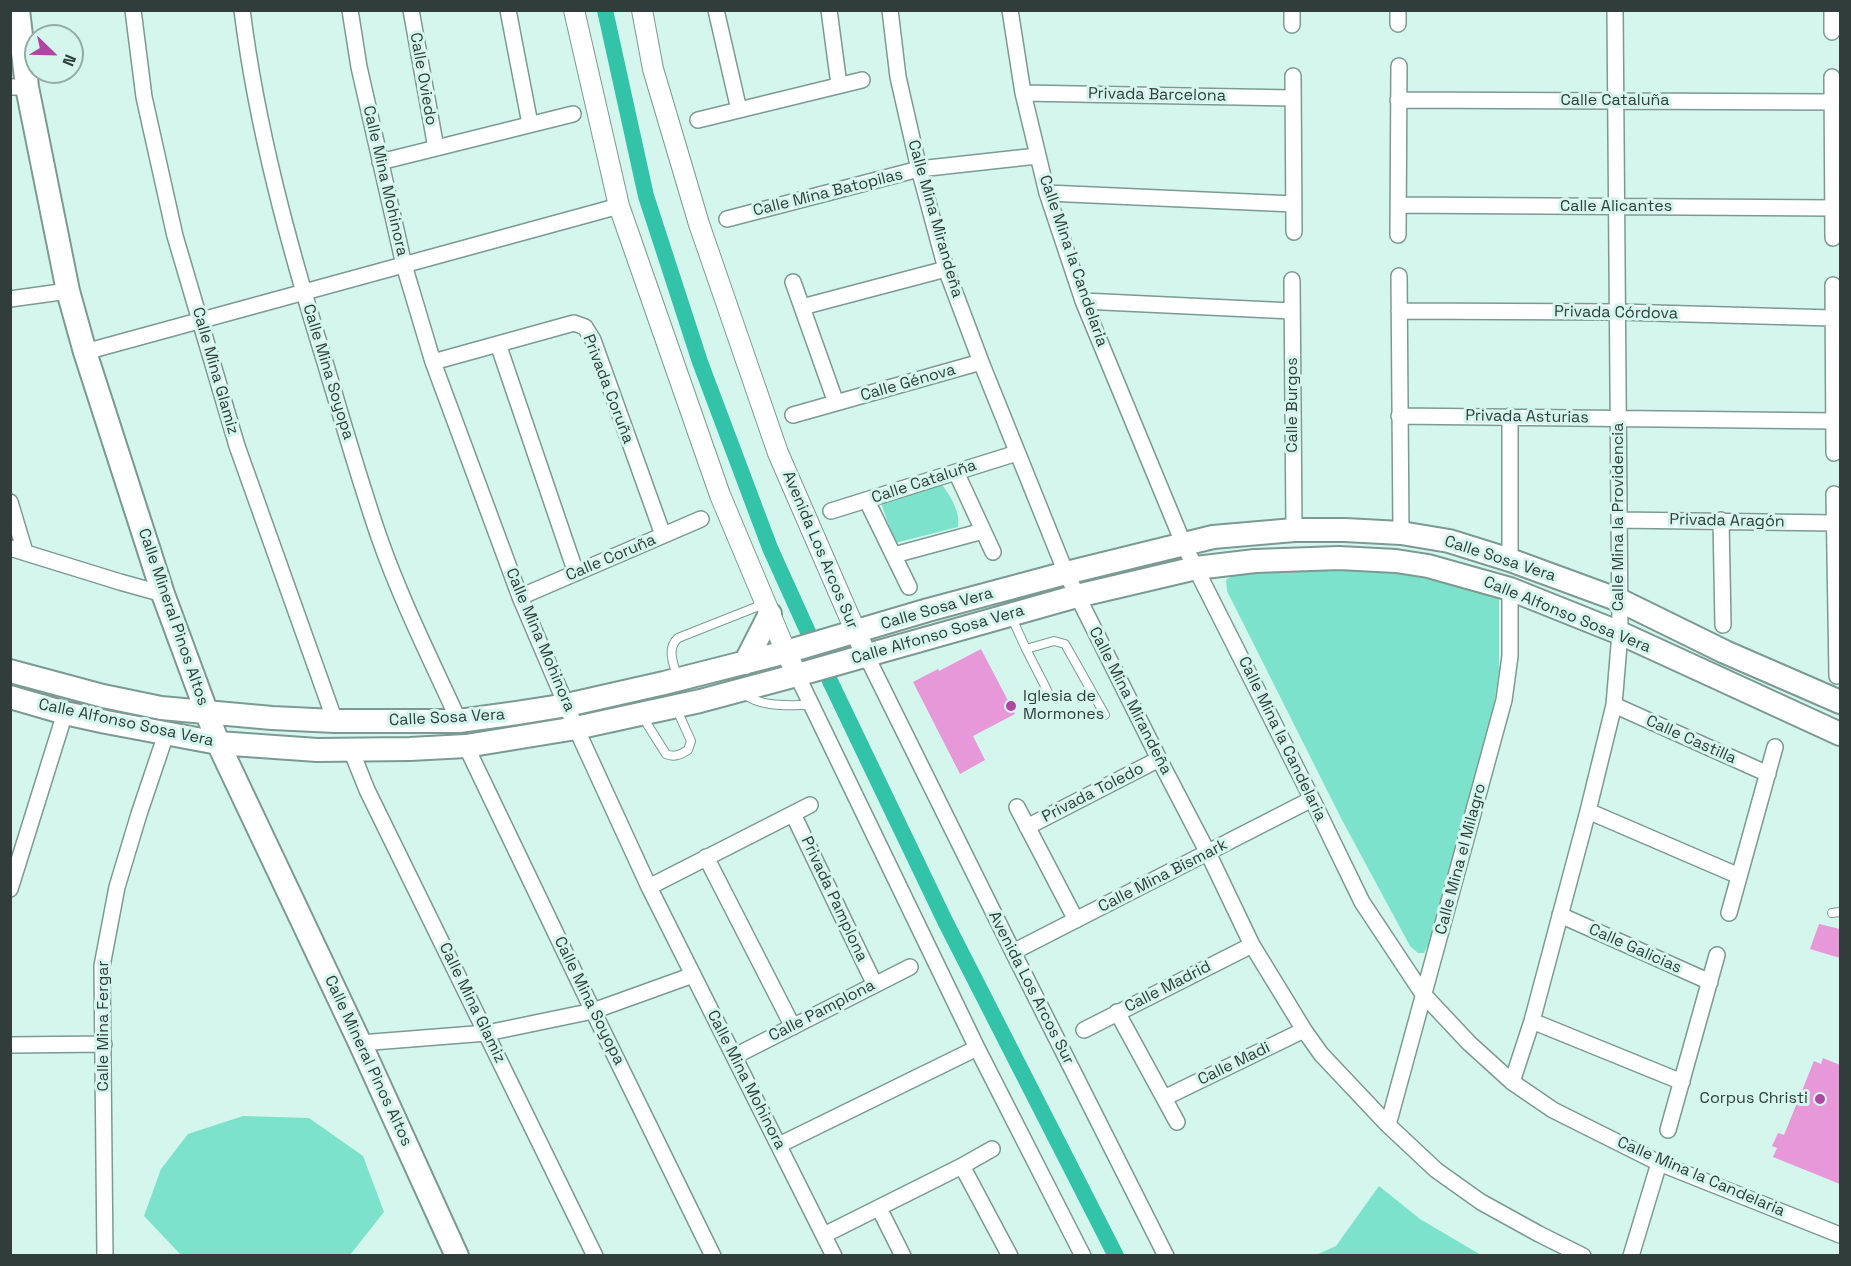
<!DOCTYPE html>
<meta charset="utf-8">
<style>
body{margin:0}
#map{position:relative;width:1851px;height:1266px;overflow:hidden;background:#d5f6ed;font-family:"Space Grotesk",sans-serif}
canvas{display:block}
.frame{position:absolute;inset:0;border:12px solid #303d3a;pointer-events:none}
.north{position:absolute;left:24px;top:24px;width:60px;height:60px;box-sizing:border-box;background:#d5f6ed;border:2px solid #93aca5;border-radius:50%;rotate:113deg;font-size:16px;font-weight:700;line-height:24px;text-align:center;color:#303d3a}
.north::after{content:'';display:block;margin:auto;width:21px;height:27px;background:#b244a2;clip-path:polygon(50% 0,100% 100%,50% 72%,0 100%)}
</style>
<div id="map">
<canvas width="1851" height="1266"></canvas>
<div class="frame"></div>
<div class="north">N</div>
</div>
<script>
const ctx = document.querySelector('canvas').getContext('2d');
ctx.lineJoin = 'round';
function fillPath(path, color) { ctx.fillStyle = color; ctx.fill(path, 'evenodd'); }
function strokePath(path, color, width, dash) { ctx.strokeStyle = color; ctx.lineWidth = width; ctx.lineCap = dash ? 'butt' : 'round'; ctx.setLineDash(dash || []); ctx.stroke(path); }
function write(font, color, halo, rows, align = 'center') {
  ctx.font = font + ' "Space Grotesk",sans-serif'; ctx.lineWidth = 6; ctx.setLineDash([]); ctx.textBaseline = 'middle'; ctx.strokeStyle = halo; ctx.fillStyle = color; for (const [text, x, y, turn = 0] of rows) {
    ctx.save(); ctx.translate(x, y); ctx.rotate((+turn || 0) * Math.PI / 180); ctx.textAlign = isNaN(turn) ? turn : align; if (halo) ctx.strokeText(text, 0, 0); ctx.fillText(text, 0, 0); ctx.restore();
  }
}
fillPath(new Path2D(`
 M939 481C949 493 961 512 958 527L895 543 881 503Z
 M1308 568H1366L1419 572 1499 591V671L1493 712 1430 941 1424 953H1418L1410 946 1342 820 1227 591 1226 580 1232 576Z
 M243 1116 309 1118 363 1156 384 1212 350 1255H181L144 1216 161 1169 188 1134Z
 M1379 1186 1420 1219 1481 1255H1316L1336 1246Z`), '#7de2cc');
strokePath(new Path2D(`
 M605 10 646 196 700 362 770 548 808 632
 M830 681 945 921 1116 1256`), '#32c3a9', 16);
fillPath(new Path2D(`
 M981 649 1015 714 973 736 985 760 960 774 913 682 938 669 939 671Z
 M1819 924 1840 929V958L1810 949Z
 M1823 1058 1840 1065V1184L1773 1157 1777 1148 1772 1146 1778 1133 1784 1135 1814 1061 1821 1064Z`), '#e798d8');
const service = new Path2D(`
 M1011 616 1026 649 1054 641 1065 644 1105 715
 M1026 649 1047 690
 M677 677C674 664 666 649 678 638L764 604
 M742 693C762 708 787 705 811 705
 M642 716 666 754C675 758 681 754 688 750L691 741 677 710
 M1832 913 1840 912`);
const minor = new Path2D(`
 M133 10 144 97 175 236 237 446 335 721
 M242 10C257 129 289 246 324 359 342 419 359 479 379 537 401 600 431 660 459 721
 M350 10 359 67 404 265 433 362 520 597 576 728 649 887 834 1256
 M411 10 436 148
 M508 10 530 124
 M716 10 739 110
 M829 10 839 85
 M890 10 898 77 919 169 946 269 981 362 1066 573 1159 759 1208 853 1252 945 1304 1030 1321 1054 1388 1125 1436 1170 1481 1202 1539 1234 1583 1256
 M1010 10 1023 93 1047 193 1083 301 1184 545 1312 799 1362 902 1423 994 1469 1043 1512 1082 1553 1110 1659 1163 1840 1235
 M1292 10V25
 M1398 10V24
 M1832 10V32
 M1293 76 1294 232
 M1832 77 1833 238
 M10 87H27
 M1023 93 1292 98
 M1398 100 1833 102
 M698 120 862 80
 M380 162 573 114
 M1047 193 1294 204
 M1399 205 1833 208
 M727 219 919 169 1037 156
 M1398 235 1399 66
 M1399 276 1401 533
 M1292 280 1294 530
 M793 282 836 403
 M1833 285 1834 453
 M10 299 68 291
 M1083 301 1292 311
 M802 307 946 269
 M1399 311 1618 312 1833 318
 M498 344 576 573
 M85 352 619 206
 M433 362 574 323 585 327 593 340 663 535
 M793 415 981 362
 M1399 416 1834 421
 M1510 416V560
 M956 472 993 552
 M1834 494 1837 676
 M867 501 909 587
 M10 502 25 552
 M831 511 1017 453
 M1619 520 1834 523
 M1721 520 1723 625
 M10 548 120 582 163 594
 M894 555 983 531
 M520 597 701 519
 M866 655 1013 952 1166 1256
 M797 675 977 1048 1083 1256
 M1614 705 1768 774
 M466 746 593 1011 713 1256
 M351 750 367 790 595 1256
 M1017 807 1076 920
 M1588 811 1739 876
 M793 814 875 985
 M1027 827 1159 759
 M706 857 793 1027
 M649 887 810 805
 M10 889 65 713
 M1729 913 1775 747
 M1560 915 1710 982
 M1013 952 1312 799
 M1117 1012 1177 1122
 M1532 1021 1682 1082
 M1084 1030 1252 945
 M360 1043 487 1033 593 1011 693 975
 M10 1045 104 1044
 M735 1056 910 967
 M1512 1082 1532 1021 1588 811 1614 705 1620 633 1615 10
 M1164 1098 1304 1030
 M1388 1125 1504 700 1510 656V589
 M1668 1130 1717 955
 M779 1145 977 1048
 M962 1166 1010 1256
 M879 1208 903 1256
 M824 1235 962 1166 992 1149
 M105 1256 102 966 117 887 139 814 166 734
 M1631 1256 1659 1163`);
const tertiary = new Path2D(`
 M574 10 619 206 720 495 786 652 797 675
 M642 10 653 69 699 224 778 453 866 655`);
const secondary = new Path2D(`
 M18 10 27 87 68 291 85 352 163 594 218 743 360 1043 457 1256
 M745 663 770 614
 M10 671 103 696 161 708 272 718 335 721H459L517 713 567 705 664 683 786 652 928 610 1066 573 1213 537 1294 530H1345L1401 533 1449 541 1510 560 1619 600 1725 652 1840 702
 M10 697 65 713 106 722 218 743 317 750 410 749 466 746 576 728 700 701 797 675 1077 596 1196 568 1255 561 1339 558 1396 561 1428 566 1510 589 1620 633 1840 734`);
strokePath(service, '#7b9a92', 10);
strokePath(minor, '#7b9a92', 18);
strokePath(tertiary, '#7b9a92', 22);
strokePath(secondary, '#7b9a92', 26);
strokePath(service, '#fff', 8);
strokePath(minor, '#fff', 15);
strokePath(tertiary, '#fff', 20);
strokePath(secondary, '#fff', 22);
for (const [x, y, r, color] of [
 [1011,706,6,"#b244a2"],
 [1820,1099,6,"#b244a2"]
]) { const dot = new Path2D(); dot.arc(x, y, r, 0, 2 * Math.PI); ctx.fillStyle = color; ctx.fill(dot); strokePath(dot, '#d5f6ed', 2); }
write('16px', '#303d3a', '#d5f6ed', [
 ["Calle Oviedo",423,79,80],
 ["Privada Barcelona",1157,95,1],
 ["Calle Cataluña",1615,101],
 ["Calle Mina Mohinora",385,181,77],
 ["Calle Mina Batopilas",828,193,-14],
 ["Calle Alicantes",1616,207],
 ["Calle Mina Mirandeña",935,219,74],
 ["Calle Mina la Candelaria",1073,261,71],
 ["Privada Córdova",1616,313,1],
 ["Calle Mina Glamiz",215,371,74],
 ["Calle Mina Soyopa",328,372,73],
 ["Calle Génova",908,383,-16],
 ["Privada Coruña",608,389,69],
 ["Calle Burgos",1293,405,-90],
 ["Privada Asturias",1527,417,1],
 ["Calle Cataluña",924,482,-18],
 ["Calle Mina la Providencia",1619,517,-90],
 ["Privada Aragón",1727,521,1],
 ["Avenida Los Arcos Sur",820,550,67],
 ["Calle Coruña",611,558,-23],
 ["Calle Sosa Vera",1500,559,18],
 ["Calle Sosa Vera",937,609,-16],
 ["Calle Alfonso Sosa Vera",1567,615,22],
 ["Calle Mineral Pinos Altos",173,617,71],
 ["Calle Alfonso Sosa Vera",938,635,-16],
 ["Calle Mina Mohinora",540,640,67],
 ["Calle Mina Mirandeña",1130,701,63],
 ["Calle Sosa Vera",447,718,-3],
 ["Calle Alfonso Sosa Vera",126,723,12],
 ["Calle Mina la Candelaria",1282,739,64],
 ["Calle Castilla",1691,740,24],
 ["Privada Toledo",1093,793,-27],
 ["Calle Mina el Milagro",1461,859,-75],
 ["Calle Mina Bismark",1163,876,-27],
 ["Privada Pamplona",834,899,65],
 ["Calle Galicias",1635,949,24],
 ["Calle Madrid",1168,987,-27],
 ["Avenida Los Arcos Sur",1031,988,63],
 ["Calle Mina Soyopa",589,1001,64],
 ["Calle Mina Glamiz",472,1003,64],
 ["Calle Pamplona",822,1011,-27],
 ["Calle Mina Fergar",104,1026,-90],
 ["Calle Mineral Pinos Altos",368,1061,65],
 ["Calle Madi",1234,1064,-26],
 ["Calle Mina Mohinora",746,1080,63],
 ["Calle Mina la Candelaria",1701,1177,23]
]);
write('16px', '#303d3a', '#d5f6ed', [
 ["Iglesia de",1023,697],
 ["Mormones",1023,715],
 ["Corpus Christi",1808,1099,"right"]
], 'left');
</script>
